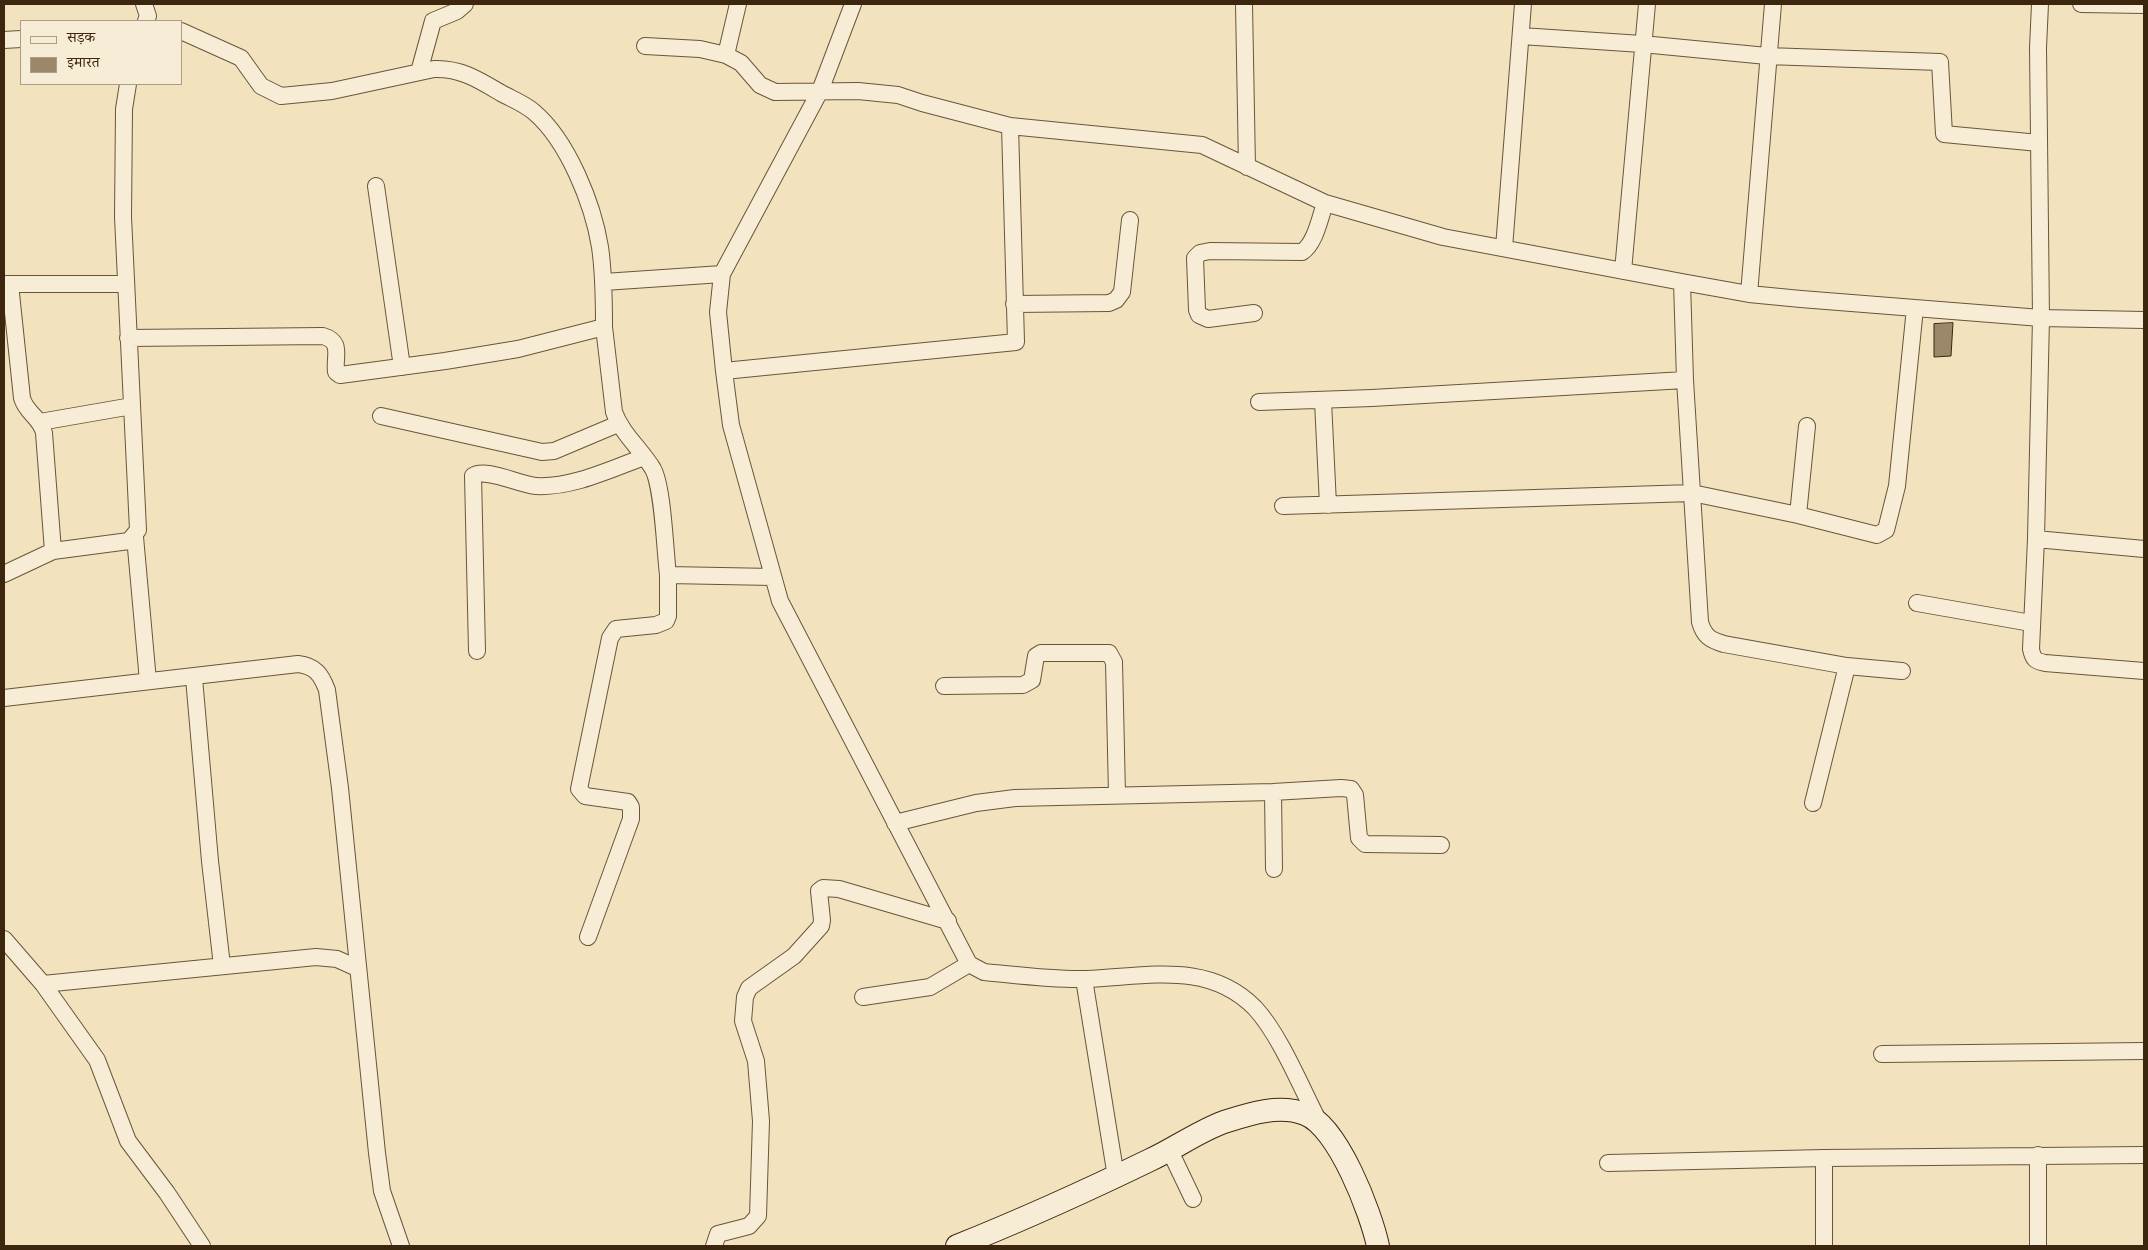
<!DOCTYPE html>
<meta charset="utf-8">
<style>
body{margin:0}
#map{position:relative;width:2148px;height:1250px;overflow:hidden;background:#f2e2be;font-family:"Libre Bodoni","Noto Serif Devanagari",serif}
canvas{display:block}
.frame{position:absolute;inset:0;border:5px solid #3d260e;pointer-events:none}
.legend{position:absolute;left:20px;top:20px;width:162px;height:65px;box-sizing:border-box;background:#f7ecd5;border:1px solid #ad9d85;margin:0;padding:6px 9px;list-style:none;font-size:15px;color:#3d260e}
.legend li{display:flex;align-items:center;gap:10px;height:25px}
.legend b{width:25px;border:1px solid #ad9d85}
</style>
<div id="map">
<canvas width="2148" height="1250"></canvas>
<div class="frame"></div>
<ul class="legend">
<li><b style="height:6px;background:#f7ecd5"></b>सड़क</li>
<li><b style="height:14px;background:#9b886a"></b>इमारत</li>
</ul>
</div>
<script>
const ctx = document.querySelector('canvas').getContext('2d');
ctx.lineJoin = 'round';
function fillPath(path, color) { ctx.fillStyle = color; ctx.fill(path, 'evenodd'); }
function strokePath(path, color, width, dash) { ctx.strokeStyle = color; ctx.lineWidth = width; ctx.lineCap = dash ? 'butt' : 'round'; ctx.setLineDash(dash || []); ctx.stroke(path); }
const building = new Path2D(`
 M1953 323 1951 356 1934 357V324Z`);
fillPath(building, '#9b886a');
strokePath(building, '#3d260e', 1);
const street = new Path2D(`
 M144 4 148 16 146 21
 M853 4 820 91 722 274 718 312 724 371 731 425 780 601 969 964 984 972C1017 975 1053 980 1086 979 1146 977 1208 960 1255 1008 1280 1035 1301 1087 1318 1120
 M1244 4 1247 167
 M2040 4 2038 48 2041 318 2036 539 2031 649C2033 659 2035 661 2045 663L2144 671
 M2081 4 2144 5
 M1521 36 1642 44 1767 56 1940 62 1944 134 2039 143
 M4 40 21 39
 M645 46 700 49 726 55 741 63 760 85 775 92 858 91 898 95 922 103 1010 126 1202 145 1325 203 1443 237 1682 282 1749 294 1801 299 2041 318 2144 320
 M726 55 738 4
 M419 72 433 21 457 11 465 4
 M376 186 402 367
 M1504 248 1523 4
 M1623 271 1647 4
 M604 282 722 274
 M1682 282 1685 380 1700 622C1704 636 1710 640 1724 644L1847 666 1902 671
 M4 284H125
 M10 284 22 398C26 413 41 418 44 433L53 551
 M1749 294 1773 4
 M1014 304 1109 303 1116 300 1122 292 1130 220
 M1254 313 1208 319 1199 315 1197 310 1195 258 1200 253 1210 251 1302 252C1315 244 1320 218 1325 203
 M604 327 614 412C622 434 641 449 653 469 663 487 665 551 668 575L773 577
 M128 338 323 336C343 342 334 356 336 372L340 375 445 361 518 349 604 327C604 301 604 274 600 247 593 204 568 141 534 112 525 104 512 99 501 93 479 80 461 68 434 69L332 91 281 96 261 86 241 58 181 31
 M724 371 1016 342 1010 126
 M1323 401 1328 505
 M1259 402 1372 398 1685 380
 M381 416 542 452 554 451 618 424
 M40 422 132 406
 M1283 506 1692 493 1798 515 1877 535 1886 530 1897 486 1915 308
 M1798 515 1807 426
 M135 537 148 681
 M2036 539 2144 549
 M4 574 53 551 129 541 138 530 123 217 124 109 128 84
 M1917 603 2031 623
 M477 651 473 476C485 467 520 485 536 486 572 488 611 469 644 457
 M194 678 210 861 222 966
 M944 686 1023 685 1032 680 1036 656 1041 653H1109L1114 662 1117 795
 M4 698 298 664C315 666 321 674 327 690L340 788 377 1153 382 1191 401 1246
 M1273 792 1274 869
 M1813 803 1847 666
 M895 823 976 803 1015 798 1273 792 1341 788 1351 789 1355 795 1359 838 1365 844 1441 845
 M588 937 631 819V807L628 802 585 796 579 789 610 638 616 629 656 625 666 621 668 616V575
 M4 939 43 984 97 1060 128 1141 167 1193 202 1246
 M1084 979 1116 1177
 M43 984 316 957 337 959 357 968
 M863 997 930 987 969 964
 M1882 1054 2144 1051
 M1170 1151 1193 1199
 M1608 1163 1824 1158 2144 1155
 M714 1246 718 1234 749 1226 758 1216 761 1121 756 1061 743 1021 745 997 749 988 794 956 821 926 822 920 819 891 823 888 839 889 948 921
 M1824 1246V1158
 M2038 1246V1155`);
const secondary = new Path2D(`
 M957 1246C1022 1220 1086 1191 1150 1160 1174 1149 1199 1131 1224 1122 1249 1114 1279 1104 1305 1114 1338 1126 1371 1213 1378 1246`);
strokePath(street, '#6a553a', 18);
strokePath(secondary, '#3d260e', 24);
strokePath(street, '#f7ecd5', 16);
strokePath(secondary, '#f7ecd5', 22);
</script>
